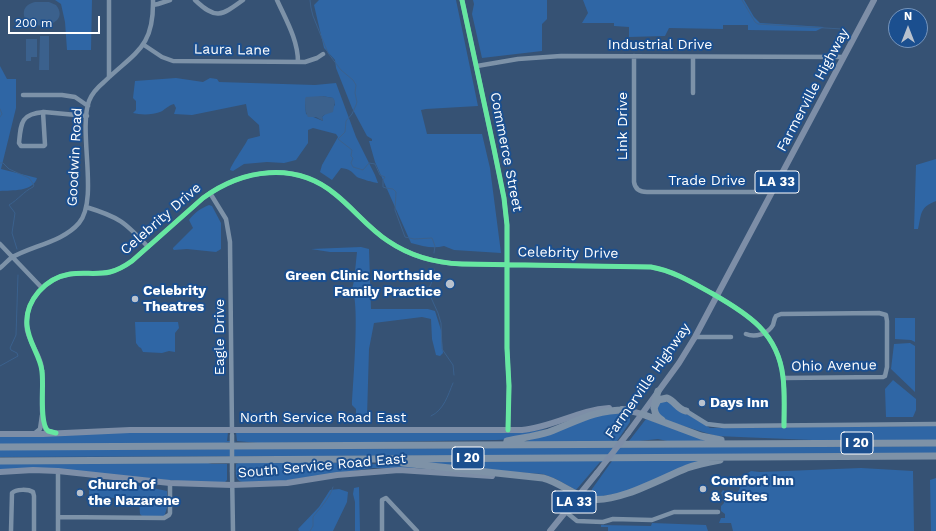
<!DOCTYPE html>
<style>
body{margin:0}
#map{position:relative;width:936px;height:531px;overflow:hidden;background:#365274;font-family:"Work Sans",sans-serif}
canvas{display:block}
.north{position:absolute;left:888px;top:8px;width:40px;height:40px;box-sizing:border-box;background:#1b4f8f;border:1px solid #7695bc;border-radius:50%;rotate:0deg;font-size:11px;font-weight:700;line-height:16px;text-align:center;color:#fff}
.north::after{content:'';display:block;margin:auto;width:14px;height:18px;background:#b9c2ce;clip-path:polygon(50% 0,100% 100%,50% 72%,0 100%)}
.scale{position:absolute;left:8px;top:16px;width:92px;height:18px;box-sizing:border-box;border:2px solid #fff;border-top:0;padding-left:5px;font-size:12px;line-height:14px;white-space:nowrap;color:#fff;-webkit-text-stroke:3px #1b4f8f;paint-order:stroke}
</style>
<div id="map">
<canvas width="936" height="531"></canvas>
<div class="north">N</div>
<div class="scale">200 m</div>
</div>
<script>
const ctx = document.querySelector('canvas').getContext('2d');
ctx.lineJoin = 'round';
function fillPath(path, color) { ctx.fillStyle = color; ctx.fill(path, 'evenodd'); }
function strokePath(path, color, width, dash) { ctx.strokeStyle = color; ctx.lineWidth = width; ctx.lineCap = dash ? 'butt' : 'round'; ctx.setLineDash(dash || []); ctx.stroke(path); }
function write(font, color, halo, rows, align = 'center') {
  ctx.font = font + ' "Work Sans",sans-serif'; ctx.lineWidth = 4; ctx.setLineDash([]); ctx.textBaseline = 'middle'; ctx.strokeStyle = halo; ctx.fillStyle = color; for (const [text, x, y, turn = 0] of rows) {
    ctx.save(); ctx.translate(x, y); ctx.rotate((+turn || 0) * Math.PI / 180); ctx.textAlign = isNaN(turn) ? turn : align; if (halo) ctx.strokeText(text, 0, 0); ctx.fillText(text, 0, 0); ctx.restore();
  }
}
fillPath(new Path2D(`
 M55 0H92L91 50H67L65 22 61 4Z
 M319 0H456L478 106 426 109 421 110 427 134H482L490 168 501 253 454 250 444 246C433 249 422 246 411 243L375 162 369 141H372V139L367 136 352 108 336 68 335 60 324 48 314 5Z
 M473 0H547V19L542 24V51L482 58 472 14 474 4Z
 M583 0H744L754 17 760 23 824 27 816 31 748 30V25H723V29L669 28 665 36 629 37V27L614 26V23H582L588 13Z
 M0 66 7 79H16V108L1 169 37 178C33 192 12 190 0 191Z
 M176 78 203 82 210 78 217 79 219 82 315 85 336 83 356 137 375 175 378 183C375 183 358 178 357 177 351 171 350 169 341 168L332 180 320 172 322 165 338 137 336 134 313 128 308 130V143L296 160 284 163 267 162 244 164 233 171 230 170C231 165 244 147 248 139L260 136 259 125 248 115 246 104 192 115 174 114 176 108 174 104C167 106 165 110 160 112 153 115 140 115 133 113L136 110V101L133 98 135 81ZM322 96 333 98 335 105 322 117 323 121 306 114 305 103Z
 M936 159V201C919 208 922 213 918 229H914L916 165Z
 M209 205 212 206 221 223V249L216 252 187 249 174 250 173 249V248L193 228 189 220C194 213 201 208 209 205Z
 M361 247 369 249 371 309H428L435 311 441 330 443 353 440 356 436 355 432 339 431 319 422 317 374 323 369 349 367 417H356V409L352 405C353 383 360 303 352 289L354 281 357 252H330L311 249Z
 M895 318H915V342L911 340 895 339Z
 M135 322H178L179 328 175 333V352L169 351 162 353 143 352 141 348 139 347 136 343Z
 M910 343 915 346V392L891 369 894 344Z
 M893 380 916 399V410L913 417H886L885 389Z
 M660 400 674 404 682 413 689 415 710 428 936 426V440H812L716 436 667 421 657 413 658 401Z
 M627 413 630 416V422L617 441H629L646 419 711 441H667L658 439 630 442H524L599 414Z
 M563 423 516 439 496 440 373 442 258 443 237 441 224 443 0 445V437L101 433 228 432 227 441H237L236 432H528L545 429Z
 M936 446V454L0 457V450Z
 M708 460 618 494 594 497 591 493 592 489 612 461 600 462 576 490 556 479 543 474 498 471 423 462Z
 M204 462 212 464H227V480L225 482 215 483 0 470V463Z
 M241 462C308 462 374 462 441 469L412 468H373L277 482H243C234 481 236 471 236 464Z
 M861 468 913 471 914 531H733L731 523H719L721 518H725V514L721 511V506L724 503V499L721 493 723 490 728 493 731 501 739 490 745 475 751 471 760 472Z
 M936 478V531H931L930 480Z
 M89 479 148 487 167 491V508L164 517H143L140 514 139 500 89 496Z
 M359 487 360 531H355V502L353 494 354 488Z
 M339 489 348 492 347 502 333 531H299L298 529 319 507 330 490Z
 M652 523 706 525 708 531H608V527H601V525L651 526Z`), '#2f66a5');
fillPath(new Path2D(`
 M35 2H49L56 5C74 28 20 34 24 11 25 6 30 3 35 2Z
 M40 36H49V70H39Z
 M26 39H37V57H31V61H26Z
 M322 96 333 98 335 101 333 112 324 115 322 117 323 121 316 117H308C305 112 305 104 305 99L306 97Z`), '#3b618d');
strokePath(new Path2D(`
 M310 0 311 8 313 16 328 53 341 70 353 80 356 85 355 93 357 102 356 105 352 114 346 121 345 132 338 139 352 150 351 156 353 158 351 163 353 167 363 170 369 163 375 164 380 175 385 177 383 180V187L386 188 393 189 396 192 395 210 405 237 414 239 432 238 435 246 434 253
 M742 0 755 22 758 24 842 29 848 32
 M0 109 2 114 0 117
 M0 163H3L9 169 29 178 34 185 33 187C23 192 19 199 9 205L15 213 12 233 17 249
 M434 269 433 279 428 291 438 313 441 323 442 349 453 365 454 375
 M0 366 18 356 17 353 11 350 10 348 16 335 18 275
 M431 416C444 410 448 395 453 383
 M310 531 313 526V517C320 508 330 498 333 487`), '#3b618d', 1);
strokePath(new Path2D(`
 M109 0V77
 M195 0C216 20 221 16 243 0
 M277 0C286 20 298 40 298 62
 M462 0 494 149 504 198 507 225V348L509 386 508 430
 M153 5 158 4 170 0
 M144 45 162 57 173 61 305 62 317 58 323 54
 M634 56V182C635 189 639 192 647 192H772
 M477 66 518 59 561 56 844 57
 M693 93V57
 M23 95H62L75 97 88 106
 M43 112 45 145 44 146H21L19 143C21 122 21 114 44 112L87 116
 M210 193 226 219 230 242 232 432
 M86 207C119 217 125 222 148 247
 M0 244 42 288
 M0 268C4 265 7 261 11 258 31 246 63 242 79 223 99 199 78 132 89 101 92 93 98 87 104 82 135 52 154 48 153 0
 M746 334C755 338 768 334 773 325 774 322 774 319 776 316L781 314 879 313 886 315 887 321V367L885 376 883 377 783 378
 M695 337H731
 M686 411 707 424 724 426 936 424
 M52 432 46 430C38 416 45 382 41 364 38 352 30 343 27 330 23 303 44 278 71 274 84 272 97 275 110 272 118 270 125 266 132 261L203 198C243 169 295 161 335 194 354 209 368 228 388 241 410 256 435 263 462 264L651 267C674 271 693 283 713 294 748 314 778 333 783 377 785 393 784 410 784 426
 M35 433 40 429 42 415
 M58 471V531
 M232 471 233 531
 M566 512 577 521 603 522 613 519 652 520 674 512H718
 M58 517 164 518 169 515 170 513V483
 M11 531 12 493C16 489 28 489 33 492L34 496V531
 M382 531V500L386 498 417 531`), '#7d92a8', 4.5);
strokePath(new Path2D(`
 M622 409 642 414
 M628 433 679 363 695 337 874 0
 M0 434H43L130 430H522C553 427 579 410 609 408
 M0 472 33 470 58 471 170 483 232 485 287 483 337 475 399 470 492 476
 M550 531 597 473`), '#7d8ea7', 6);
strokePath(new Path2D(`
 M658 391C655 402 650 413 662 420
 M654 408 658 400 667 398C675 401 677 409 686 411
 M642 414 701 436 721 440
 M507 441C521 438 536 436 549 432 578 421 593 410 626 410
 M0 447 936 443
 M0 461 936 456
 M403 463 543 478C560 482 573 496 591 499 618 503 662 478 687 468 698 464 709 462 720 460
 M566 489 570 498 569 508`), '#7e92a7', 7);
strokePath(new Path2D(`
 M232 435V471`), '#7d92a8', 4.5);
strokePath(new Path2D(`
 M597 473 628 433`), '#7d8ea7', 6);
strokePath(new Path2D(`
 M462 0 494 149 504 198 507 225V348L509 386 508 430
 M56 433 48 431C39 423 44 384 42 371 40 355 28 342 27 325 25 300 46 278 70 274 84 272 97 275 110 272 118 270 125 266 132 261L203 198C243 169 295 161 335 194 354 209 368 228 388 241 410 256 435 263 462 264L651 267C674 271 693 283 713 294 748 314 778 333 783 377 785 393 784 410 784 426`), '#66e7a1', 5);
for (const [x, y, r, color] of [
 [450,284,5,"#b9c2ce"],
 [135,299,4,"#b9c2ce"],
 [702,403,4,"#b9c2ce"],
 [703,489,4,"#b9c2ce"],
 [80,493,4,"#b9c2ce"]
]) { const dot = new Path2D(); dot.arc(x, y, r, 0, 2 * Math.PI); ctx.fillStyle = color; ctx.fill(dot); strokePath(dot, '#1b4f8f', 1.5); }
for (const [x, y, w] of [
 [777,182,44],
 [857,443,32],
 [468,458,32],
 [574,502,44]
]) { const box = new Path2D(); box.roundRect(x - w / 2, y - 11, w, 22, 3); ctx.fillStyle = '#1b4f8f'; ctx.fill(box); strokePath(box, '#fff', 1); }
write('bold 13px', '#fff', null, [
 ["LA 33",777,182],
 ["I 20",857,443],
 ["I 20",468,458],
 ["LA 33",574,502]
]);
write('14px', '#fff', '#1b4f8f', [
 ["Industrial Drive",660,45],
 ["Laura Lane",232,50,1],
 ["Farmerville Highway",813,90,-62],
 ["Link Drive",623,126,-90],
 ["Commerce Street",506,152,79],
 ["Goodwin Road",75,157,-87],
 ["Trade Drive",707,181],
 ["Celebrity Drive",161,219,-41],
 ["Celebrity Drive",568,253,1],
 ["Eagle Drive",220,337,-90],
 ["Ohio Avenue",834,366,-1],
 ["Farmerville Highway",648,381,-55],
 ["North Service Road East",323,418],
 ["South Service Road East",322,466,-5]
]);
write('bold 14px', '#fff', '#1b4f8f', [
 ["Green Clinic Northside",441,276,"right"],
 ["Family Practice",441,292,"right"],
 ["Celebrity",143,291],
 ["Theatres",143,307],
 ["Days Inn",710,403],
 ["Comfort Inn",711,481],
 ["& Suites",711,497],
 ["Church of",88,485],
 ["the Nazarene",88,501]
], 'left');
</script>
